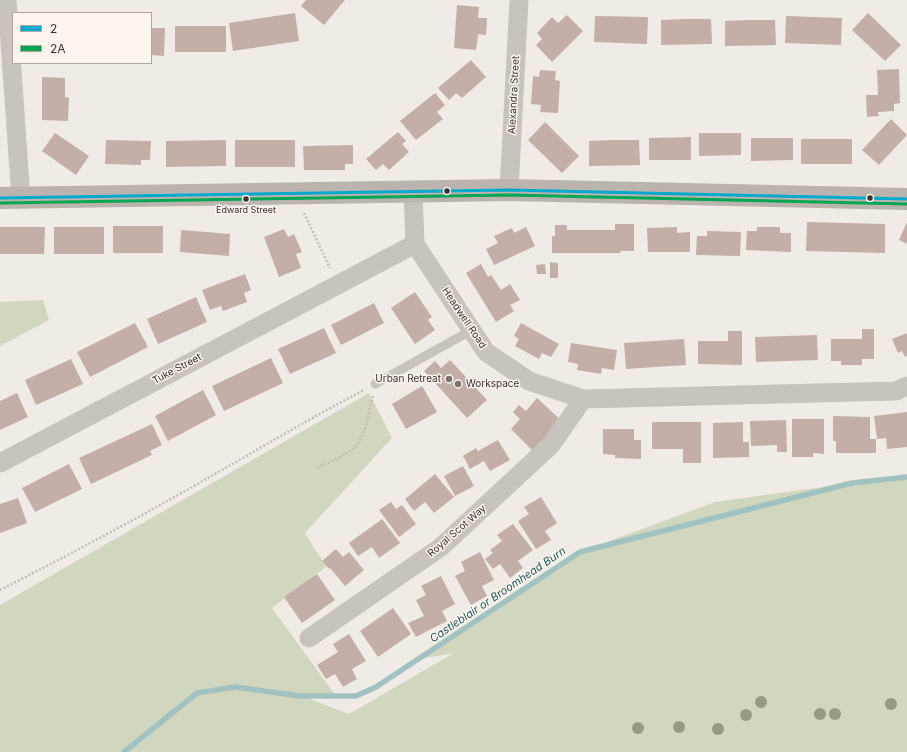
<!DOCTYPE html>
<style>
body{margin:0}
#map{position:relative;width:907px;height:752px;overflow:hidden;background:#f0ebe5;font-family:Inter,sans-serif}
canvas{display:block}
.legend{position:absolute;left:12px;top:12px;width:140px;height:52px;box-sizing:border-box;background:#fbf5ee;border:1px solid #aea6a0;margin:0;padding:5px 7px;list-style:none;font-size:12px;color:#3b302b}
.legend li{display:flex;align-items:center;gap:8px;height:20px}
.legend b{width:20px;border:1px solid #aea6a0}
</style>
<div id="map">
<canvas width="907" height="752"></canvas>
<ul class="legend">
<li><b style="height:5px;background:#00a9ce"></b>2</li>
<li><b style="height:5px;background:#00a651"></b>2A</li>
</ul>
</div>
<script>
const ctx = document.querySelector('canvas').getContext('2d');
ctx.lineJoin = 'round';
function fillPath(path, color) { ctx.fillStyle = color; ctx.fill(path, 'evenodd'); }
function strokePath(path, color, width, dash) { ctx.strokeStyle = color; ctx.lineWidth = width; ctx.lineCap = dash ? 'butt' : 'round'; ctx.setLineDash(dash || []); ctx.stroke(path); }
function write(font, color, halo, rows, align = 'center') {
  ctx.font = font + ' Inter,sans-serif'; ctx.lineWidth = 3; ctx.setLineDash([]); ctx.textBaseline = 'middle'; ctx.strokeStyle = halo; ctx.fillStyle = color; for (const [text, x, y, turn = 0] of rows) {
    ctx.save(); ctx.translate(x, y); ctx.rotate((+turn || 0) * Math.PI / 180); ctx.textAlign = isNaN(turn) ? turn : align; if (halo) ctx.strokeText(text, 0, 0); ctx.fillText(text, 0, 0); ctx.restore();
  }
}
fillPath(new Path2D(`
 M43 300 49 320 0 346V302Z
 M369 393 392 438 305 533 326 567 272 608 336 696H302L349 714 454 653 419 659 580 552 715 502 852 483 907 477V752H0V605Z`), '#d1d6bf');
strokePath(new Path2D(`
 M124 752 197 693 235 687 300 696H356L376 687 580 552 852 483 907 477`), '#a1c2c1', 5.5);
fillPath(new Path2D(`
 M306 0H345L324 25 301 6Z
 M457 5 479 7 478 18H487L486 35 478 34 476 50 454 48Z
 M295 13 299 41 233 51 229 23Z
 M868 13 901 45 885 61 852 30Z
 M567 15 583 31 552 62 536 45 542 39 537 33 552 17 558 23Z
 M595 16 648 17 647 44 594 42Z
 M786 16 842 18 841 45 785 43Z
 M686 19H711L712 44 661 45V20Z
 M750 20H775L776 45 725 46V21Z
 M175 26H226V52H175Z
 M151 28H165L164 56 151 55Z
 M471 60 486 77 462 98 456 93 449 100 438 88Z
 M899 69 900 103 894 104V111L878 112 879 116 867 117 866 95H878L877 70Z
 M540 70 556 71 555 80 560 81 558 113 540 112 541 105 531 104 533 76 539 77Z
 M42 77 65 78V97L69 98 68 121 42 120Z
 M435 93 445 105 437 112 443 119 416 140 400 121Z
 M891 119 907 135 879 165 862 150Z
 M545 122 579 156 562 173 528 140Z
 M398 132 406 141 402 144 409 152 389 170 383 164 376 170 366 159Z
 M55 133 89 156 76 175 42 151Z
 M699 133H741V155L699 156Z
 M691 137V160H649V138Z
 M751 138H793V160L751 161Z
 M801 139H852V164H801Z
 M106 140 151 141 150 160H141V165L105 164Z
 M226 140V166L166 167V141Z
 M235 140H295V167H235Z
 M614 140H639L640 165 589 166V141Z
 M353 145V164H345V170H304L303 146Z
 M807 222 885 224V253L806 251Z
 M907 222V244L899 240Z
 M615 224H634V251H620L621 253H552V236H555V225H567V230H615Z
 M113 226H163V253H113Z
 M0 227H45L44 254H0Z
 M54 227H104V254H54Z
 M526 227 535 246 494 265 486 249 498 243 494 236 512 228 514 233Z
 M677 227V233L690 232V252H648L647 228Z
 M757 227H780V233H791V252L746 250 747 231H757Z
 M284 229 288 237 294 234 302 252 296 254 301 268 279 277 264 237Z
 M181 230 230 234 229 256 180 252Z
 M707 231 741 232 740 256 696 255 697 236H707Z
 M550 262 558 263V278H550Z
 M481 264 488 277 491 275 501 290 510 284 520 300 510 305 514 311 496 322 466 273Z
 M545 264 546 274H537L536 265Z
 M245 274 251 290 244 293 247 302 223 311 221 306 210 310 202 290Z
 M415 292 432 317 428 320 435 330 415 344 391 308Z
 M196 297 207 322 158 344 147 319Z
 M374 303 384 323 341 345 331 325Z
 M135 323 148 347 90 377 77 352Z
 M521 323 559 344 551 357 542 353 539 359 515 346 519 339 514 336Z
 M324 328 336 353 290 374 278 349Z
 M862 329H874V359H862V365H841V361H831V339H862Z
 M728 331H742V365L698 364V341H728Z
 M907 333V356L905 357 902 351 898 353 892 339Z
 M817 335 818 360 756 362 755 337Z
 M684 339 686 365 626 369 624 343Z
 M571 343 617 350 614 370 602 368 601 374 577 370 578 364 568 362Z
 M271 358 283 383 224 411 212 386Z
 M71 359 83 384 36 405 25 380Z
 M450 360 487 400 467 418 424 371 435 361 441 368Z
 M422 386 437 412 406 429 392 404Z
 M203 390 216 415 168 441 155 416Z
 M17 393 28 417 0 430V401Z
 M537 398 563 422 534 452 511 429 520 419 513 412 519 405 526 411Z
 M907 412V447L887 449 886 438 877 439 874 416Z
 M833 416 870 417V439H876V453H836V441H833Z
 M792 419H824V454L813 453V457H792Z
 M786 420 787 452H777V445L751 446 750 421Z
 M652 422H701V463H683V449H652Z
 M743 422V442H749V457L713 458V423Z
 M152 424 162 445 150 451 152 455 91 484 79 458Z
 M603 429H634V440H641V459L615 458V455L603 454Z
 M498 440 510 460 490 471 484 461 470 469 463 456 476 448 478 451Z
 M69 464 82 489 35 512 22 488Z
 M463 466 474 486 455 496 444 476Z
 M435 474 454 497 434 513 425 502 414 511 405 499Z
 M541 497 557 523 545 531 551 540 536 549 518 521 529 514 524 507Z
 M18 498 27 523 0 533V504Z
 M391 502 396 509 402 505 416 524 399 537 379 510Z
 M382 519 400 543 379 558 372 547 358 556 349 543Z
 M513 524 533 550 518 561 523 568 510 578 500 564 493 569 485 559 493 553 490 550 502 541 497 535Z
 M336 549 343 557 349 552 364 570 345 586 330 568 329 569 322 561Z
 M480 552 494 580 482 586 487 596 471 605 455 576 465 571 461 562Z
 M317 574 335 600 302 623 284 597Z
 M441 576 455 604 442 611 447 621 416 637 408 623 424 616 416 600 426 595 421 586Z
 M393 608 411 634 378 657 360 631Z
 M349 634 366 661 352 669 357 679 343 687 335 674 326 679 317 665 338 652 333 644Z`), '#c3afa7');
strokePath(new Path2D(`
 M304 213 330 268
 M317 468C329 462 343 457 353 449 365 439 369 411 373 396
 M0 590C75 552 149 512 222 470 269 443 316 415 364 390`), '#c2bbb6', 2.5, [2, 2]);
strokePath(new Path2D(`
 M375 384 472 330`), '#c9c3be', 9);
strokePath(new Path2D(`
 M7 0 21 198
 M509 190 519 0
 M415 244 486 352 529 381 583 399 896 391 907 386
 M0 463 415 244 413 192
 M309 638 441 547 551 445 583 399`), '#c9c3be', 19);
strokePath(new Path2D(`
 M0 198 509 190 907 199`), '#bab3ae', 22);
strokePath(new Path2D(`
 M0 198 509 190 907 199`), '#00a9ce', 3);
strokePath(new Path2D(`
 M0 203 509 195 907 204`), '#00a651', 3);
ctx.fillStyle = '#959b80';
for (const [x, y] of [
 [761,702],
 [891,704],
 [820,714],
 [835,714],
 [746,715],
 [679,727],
 [638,728],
 [718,729]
]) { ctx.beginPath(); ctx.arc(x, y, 6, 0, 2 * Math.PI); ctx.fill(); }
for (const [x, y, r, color] of [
 [447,191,3.5,"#3b302b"],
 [870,198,3.5,"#3b302b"],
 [246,199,3.5,"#3b302b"],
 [449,379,4,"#7a716c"],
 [458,384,4,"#7a716c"]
]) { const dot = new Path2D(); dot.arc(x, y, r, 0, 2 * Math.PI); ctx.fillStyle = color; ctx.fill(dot); strokePath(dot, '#fbf5ee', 1.5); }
write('9px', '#3b302b', '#fbf5ee', [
 ["Edward Street",246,210]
]);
write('10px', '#3b302b', '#fbf5ee', [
 ["Alexandra Street",514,95,-87],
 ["Headwell Road",464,318,56],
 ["Tuke Street",177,369,-28],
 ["Royal Scot Way",457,531,-41]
]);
write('10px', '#3b302b', '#fbf5ee', [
 ["Urban Retreat",441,379],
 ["Workspace",466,384,"left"]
], 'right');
write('italic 11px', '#1f5a5e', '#fbf5ee', [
 ["Castleblair or Broomhead Burn",498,595,-34]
]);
</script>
